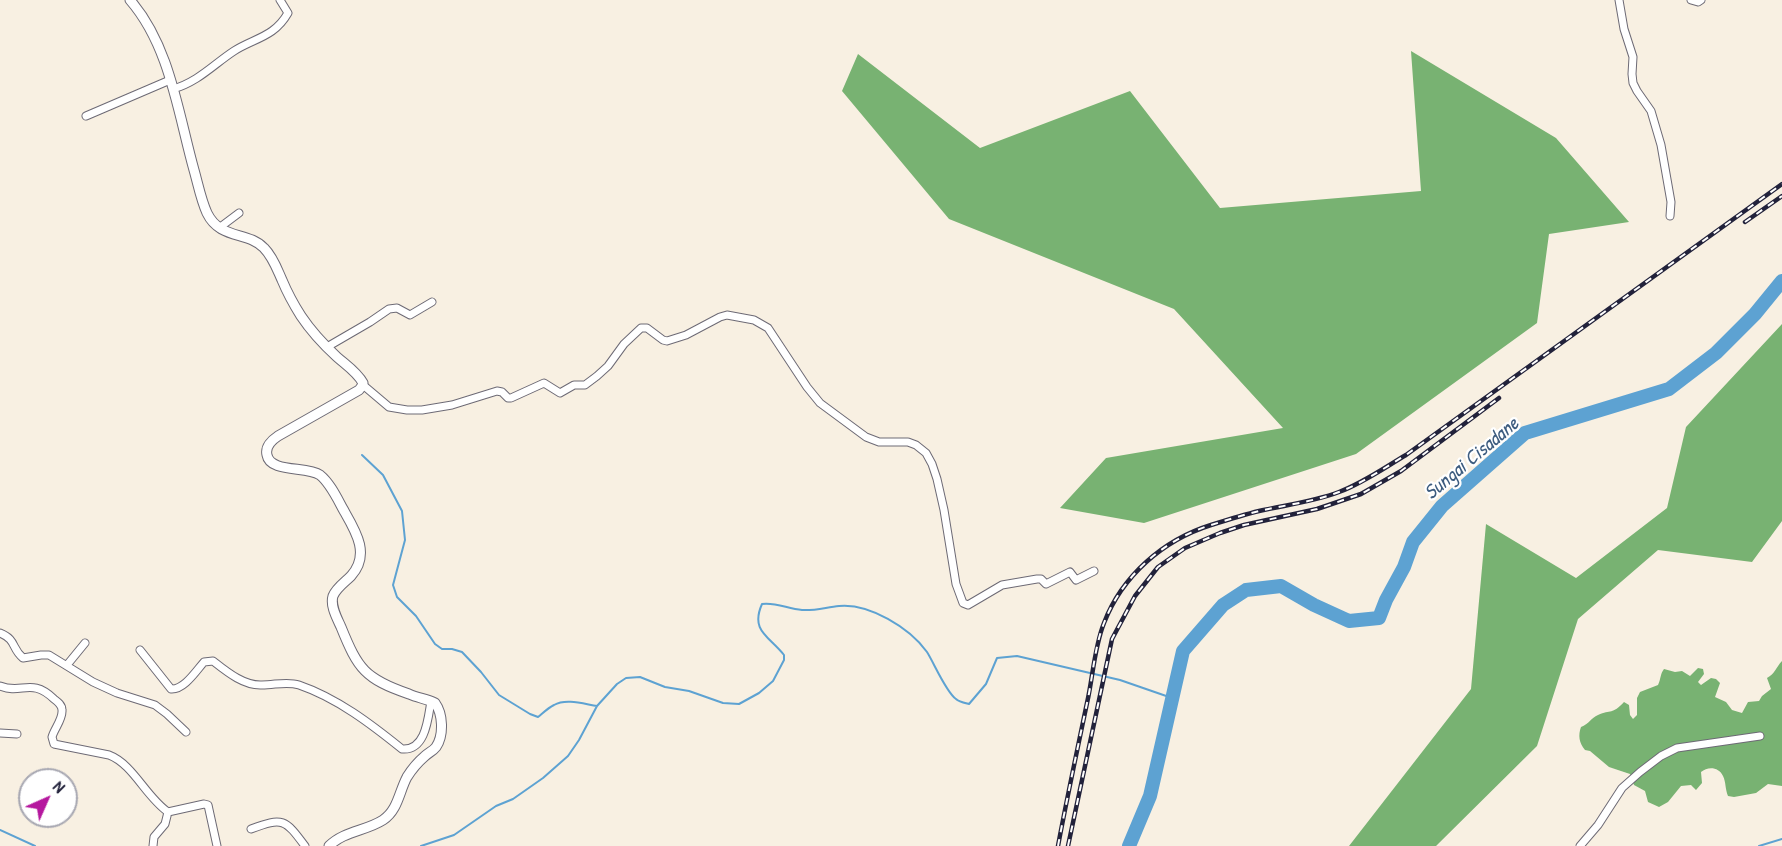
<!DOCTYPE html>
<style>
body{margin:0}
#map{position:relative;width:1782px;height:846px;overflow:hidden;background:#f8f0e2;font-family:"Patrick Hand",sans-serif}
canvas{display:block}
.north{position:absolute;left:18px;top:768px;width:60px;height:60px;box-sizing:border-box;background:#fff;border:2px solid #a7a7b1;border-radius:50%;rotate:45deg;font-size:16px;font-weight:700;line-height:24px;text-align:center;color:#22223b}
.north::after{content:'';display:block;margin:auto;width:21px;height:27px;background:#b5179e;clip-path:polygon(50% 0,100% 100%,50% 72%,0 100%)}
</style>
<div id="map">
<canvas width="1782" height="846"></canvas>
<div class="north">N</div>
</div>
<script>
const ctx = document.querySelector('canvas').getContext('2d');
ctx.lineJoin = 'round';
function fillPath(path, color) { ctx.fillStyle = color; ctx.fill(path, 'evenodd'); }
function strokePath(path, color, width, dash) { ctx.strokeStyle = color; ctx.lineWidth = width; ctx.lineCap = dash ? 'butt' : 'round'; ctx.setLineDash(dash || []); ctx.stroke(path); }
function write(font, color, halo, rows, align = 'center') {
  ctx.font = font + ' "Patrick Hand",sans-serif'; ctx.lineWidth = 4.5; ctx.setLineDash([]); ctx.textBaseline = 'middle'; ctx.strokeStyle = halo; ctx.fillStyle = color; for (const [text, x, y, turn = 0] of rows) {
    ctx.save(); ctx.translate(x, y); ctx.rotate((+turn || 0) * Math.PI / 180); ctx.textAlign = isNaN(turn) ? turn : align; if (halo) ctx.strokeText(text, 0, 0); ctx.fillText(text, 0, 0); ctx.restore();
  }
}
fillPath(new Path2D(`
 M1411 51 1556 138 1629 222 1549 234 1537 323 1356 454 1144 523 1060 508 1106 458 1283 428 1174 309 949 219 842 91 858 54 980 148 1130 91 1220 208 1421 191Z
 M1782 324V521L1752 562 1658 550 1578 619 1537 746 1436 846H1349L1471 689 1486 524 1576 578 1667 508 1686 427Z
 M1782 661V786L1768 784 1756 793 1734 797 1728 796C1725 789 1726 782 1723 776 1719 767 1708 766 1701 772L1702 783 1696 790 1691 785 1681 786 1668 802 1659 807 1648 802 1645 791 1634 785 1630 774 1609 767 1590 751 1585 750C1579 743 1578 735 1581 727 1589 724 1591 718 1598 715 1611 709 1612 715 1624 702L1629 705 1630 715 1633 719 1637 715V698L1640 692 1658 685C1661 679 1660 674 1664 669L1675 672 1682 671 1690 676 1698 668 1703 669 1704 674 1698 682 1701 685 1711 678 1716 679 1720 683 1715 697 1726 702 1732 710 1742 713 1748 702 1759 701 1762 696 1771 689 1767 678C1775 674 1776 667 1782 661Z`), '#78b272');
strokePath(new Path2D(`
 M362 455 383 475 402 511 405 540 393 585 397 597 416 616 435 644 442 649H452L462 652 481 672 499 695 530 714 538 717C543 713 548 708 554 705 566 698 584 704 597 706
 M0 830 35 846
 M421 846 454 835 496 806 513 799 543 778 568 756 579 740 597 706 617 684 626 678 640 677 665 687 689 691 723 703 739 704 759 693 773 681 784 660V655C769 636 750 631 762 604 776 602 788 609 802 610 815 611 827 607 839 606 869 603 910 628 927 652 934 663 946 692 956 699 959 702 965 703 969 704L986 684 997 658 1017 656 1120 680 1172 698
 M1759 846 1782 839`), '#5da2d2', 2);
strokePath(new Path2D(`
 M1129 846 1150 796 1183 651 1223 605 1246 590 1281 586 1314 605 1349 621 1379 618 1386 600 1404 567 1413 542 1442 506 1525 433 1669 389 1716 353 1755 314 1782 281`), '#5da2d2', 14);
const minor = new Path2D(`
 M1619 0 1624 29 1633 57 1632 74 1633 83 1637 91 1651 111 1661 145 1671 202 1670 216
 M1691 0 1698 2 1701 0
 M173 89C198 82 214 64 234 51 246 43 261 39 272 31 279 26 284 20 288 13L280 0
 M86 116 170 80
 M219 228 239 213
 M327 347 370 322 389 309 397 308 410 315 432 302
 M363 385 389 407 407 410H422L452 405 497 391 502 392 508 398H511L544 383 560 393 574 385H585L597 376 608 366 624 344 641 328H647L663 340 667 341 686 335 720 317 727 315 754 320 768 328 807 387 820 403 866 437 879 442H908L916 445 926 453 932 464 937 479 944 510 956 584 963 603 968 605 1002 585 1037 579H1041L1046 584 1070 572 1076 580 1094 571
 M0 633C17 640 11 648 23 658L41 655H49L93 682 117 693 155 705 167 714 186 732
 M140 650 171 689C184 690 196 671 204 662L213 661C227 672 244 686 262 685 275 685 287 681 299 685 337 698 371 724 402 749 426 751 428 718 431 701
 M67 665 85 643
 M0 686C22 695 31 677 54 699 58 702 62 705 62 710 63 719 54 729 52 737L54 744 109 755C133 764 146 797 168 812L204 804 208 805 217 846
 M0 733 17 734
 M251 829C283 817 285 819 305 846
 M153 846 154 837 165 824 168 812
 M1580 846 1598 825 1622 788 1640 772 1661 756 1677 748 1760 736`);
const tertiary = new Path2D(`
 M130 0C170 46 178 113 194 170 198 184 201 200 207 213 220 240 248 231 264 248 273 257 277 269 282 280 287 292 294 305 301 316 311 331 324 345 337 357 346 365 357 372 363 383L362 386 359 390 278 436C272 440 265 447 267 455 270 473 307 466 320 475 330 483 337 498 343 509 355 530 371 554 351 576 345 582 336 588 333 596 330 606 337 618 341 627 358 669 365 679 409 694 418 698 427 699 435 703 443 714 444 735 436 747 433 751 428 753 425 756 418 762 412 769 407 777 399 792 398 810 383 820 366 831 344 831 329 846`);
strokePath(minor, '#6d6a75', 9);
strokePath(tertiary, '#6d6a75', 11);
strokePath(minor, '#fff', 7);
strokePath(tertiary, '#fff', 9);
const rail = new Path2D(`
 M1745 222 1782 196
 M1058 846C1067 798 1077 751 1087 703 1093 677 1094 648 1104 623 1122 576 1163 540 1211 525 1227 520 1243 515 1259 511 1285 505 1313 502 1339 492 1363 483 1384 468 1406 455L1782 184
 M1068 846 1112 639 1135 596 1158 567 1185 548 1220 533 1244 525 1317 509 1361 494 1401 471 1499 398`);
strokePath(rail, '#22223b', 4.5);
strokePath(rail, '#fff', 2, [7]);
write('italic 20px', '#3d5c7f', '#fff', [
 ["Sungai Cisadane",1472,459,-40]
]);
</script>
